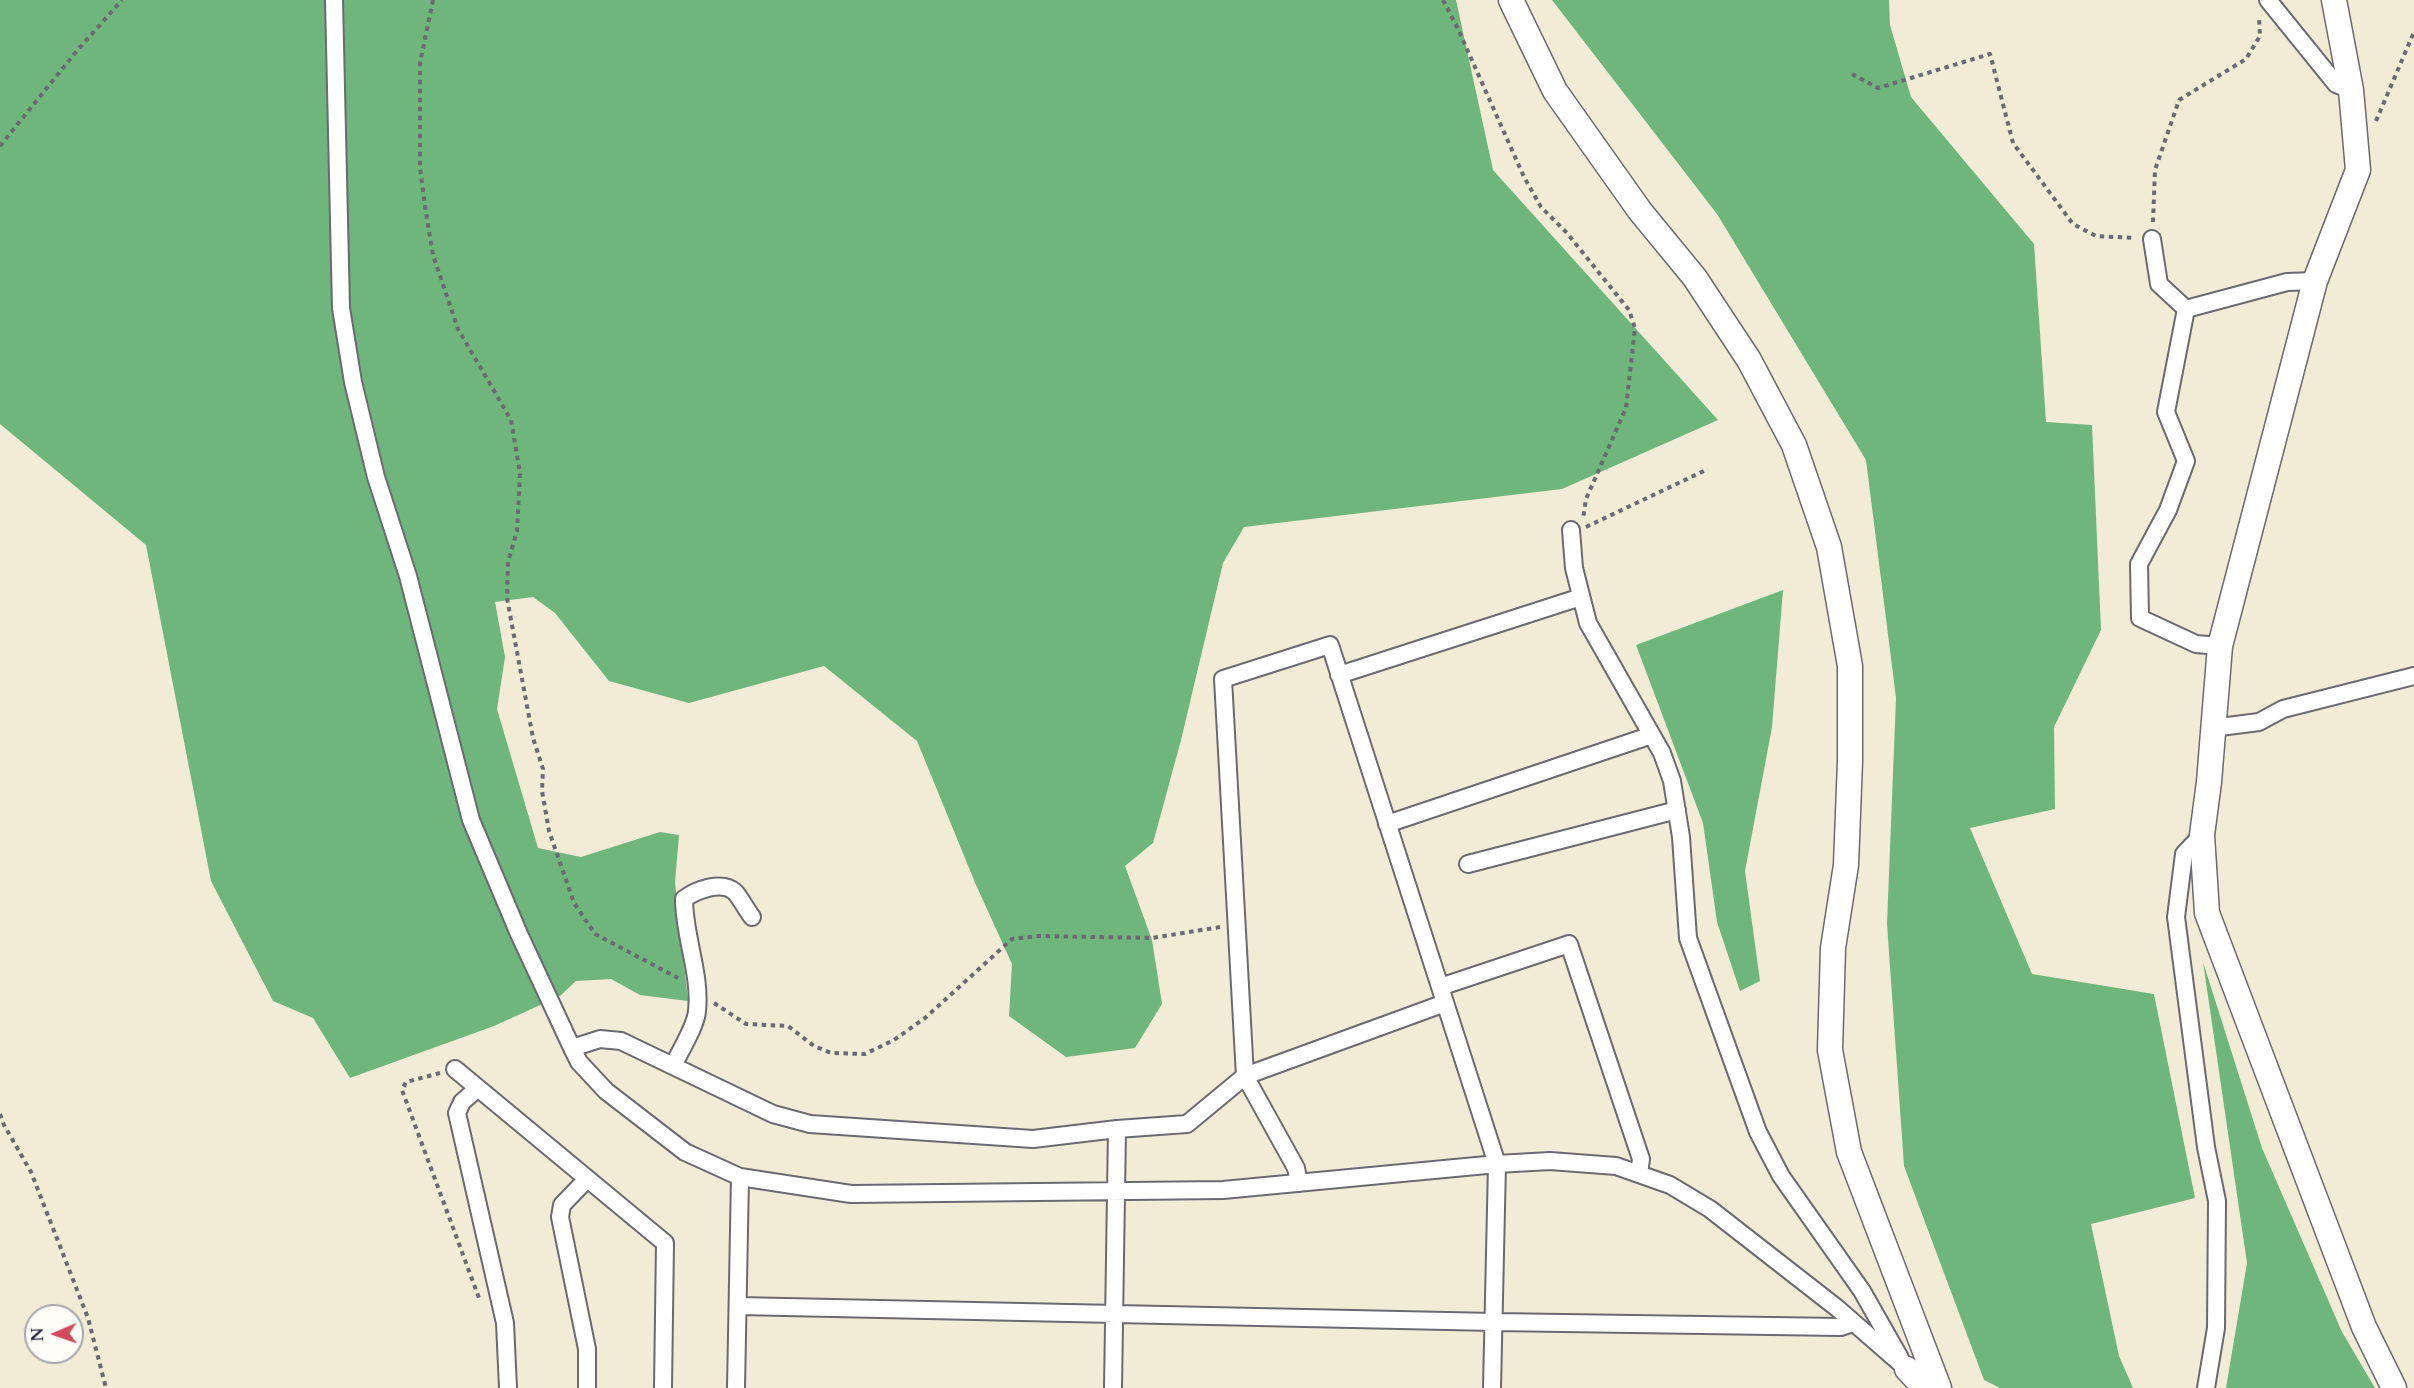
<!DOCTYPE html>
<style>
body{margin:0}
#map{position:relative;width:2414px;height:1388px;overflow:hidden;background:#f2ecd6;font-family:Cardo,serif}
canvas{display:block}
.north{position:absolute;left:24px;top:1304px;width:60px;height:60px;box-sizing:border-box;background:#fdfcf7;border:2px solid #a5a5ac;border-radius:50%;rotate:268deg;font-size:16px;font-weight:700;line-height:24px;text-align:center;color:#22223b}
.north::after{content:'';display:block;margin:auto;width:21px;height:27px;background:#d1495b;clip-path:polygon(50% 0,100% 100%,50% 72%,0 100%)}
</style>
<div id="map">
<canvas width="2414" height="1388"></canvas>
<div class="north">N</div>
</div>
<script>
const ctx = document.querySelector('canvas').getContext('2d');
ctx.lineJoin = 'round';
function fillPath(path, color) { ctx.fillStyle = color; ctx.fill(path, 'evenodd'); }
function strokePath(path, color, width, dash) { ctx.strokeStyle = color; ctx.lineWidth = width; ctx.lineCap = dash ? 'butt' : 'round'; ctx.setLineDash(dash || []); ctx.stroke(path); }
fillPath(new Path2D(`
 M0 0H1456L1493 170 1718 420 1562 489 1244 527 1223 563 1181 740 1153 843 1125 866 1152 940 1162 1004 1135 1048 1066 1057 1009 1016 1012 964 976 885 917 741 824 666 689 703 609 681 555 613 533 597 495 602 505 657 497 709 538 848 581 857 660 832 679 835 675 882 688 1001 640 995 611 979 576 981 560 996 494 1026 350 1078 313 1018 273 1001 211 881 146 545 0 424Z
 M1552 0H1889L1890 25 1911 97 2034 244 2046 422 2092 425 2101 630 2054 727 2055 809 1970 828 2032 974 2154 994 2195 1198 2091 1224 2119 1356 2133 1388H2000L1984 1380 1904 1166 1887 924 1896 698 1866 460 1717 214Z
 M1783 590 1772 727 1745 871 1760 981 1740 991 1717 922 1703 823 1636 645Z
 M2203 962 2262 1148 2342 1332 2375 1388H2226L2247 1263Z`), '#6eb67b');
const street = new Path2D(`
 M334 0 341 308 353 382 376 477 408 576 471 820 519 934 572 1048 579 1062 606 1091 685 1152 740 1177 851 1194 1223 1190 1497 1164 1550 1161 1616 1166 1670 1185 1710 1209 1837 1308 1907 1369
 M2268 0 2336 84 2351 90
 M2152 239 2159 284 2186 309 2166 412 2186 461 2168 510 2139 564 2140 618 2196 644 2220 646
 M2186 309 2287 282 2315 281
 M1571 530 1574 568 1588 623 1662 753 1672 781 1681 837 1688 938 1758 1132 1781 1176 1862 1291 1900 1358
 M1339 675 1581 597
 M2212 728 2259 722 2283 709 2414 676
 M1387 824 1652 735
 M2202 835 2184 854 2176 917 2206 1147 2217 1201 2216 1328 2206 1388
 M1468 864 1677 810
 M1440 987 1569 944 1641 1159 1639 1174
 M572 1048 600 1039 621 1041 773 1114 810 1124 1033 1139 1117 1129 1187 1124 1245 1076 1445 1003
 M673 1066C680 1051 696 1026 697 1011 701 974 684 936 684 899 696 890 722 880 735 892 741 899 746 909 752 917
 M455 1069 665 1243 663 1388
 M478 1088 462 1102 457 1113 505 1323 508 1388
 M587 1179 562 1205 560 1217 587 1349V1388
 M1299 1183 1296 1168 1245 1076 1223 679 1330 645 1497 1164 1492 1388
 M738 1306 1494 1322 1841 1327 1853 1323
 M736 1388 740 1177
 M1113 1388 1117 1129`);
const secondary = new Path2D(`
 M1511 0 1555 91 1640 211 1695 278 1749 360 1794 445 1829 547 1850 666V761L1846 865 1833 948 1830 1050 1849 1152 1939 1388
 M2334 0 2351 90 2358 170 2315 281 2220 646 2209 782 2202 835 2207 913 2364 1327 2394 1388
 M1907 1369 1925 1388`);
strokePath(street, '#6b6971', 20);
strokePath(secondary, '#6b6971', 27);
strokePath(new Path2D(`
 M433 0 420 63V168L426 213 433 255 458 329 511 420 520 473 517 531 508 562 507 598 533 738 543 769 542 791 549 831 574 903 595 934 678 978
 M1443 0 1458 29 1524 177 1541 207 1567 233 1629 310 1635 328 1626 408 1586 499 1583 519
 M1852 74 1878 88 1990 54 2013 143 2073 224 2096 236 2135 238
 M2376 121 2414 32
 M0 146 75 53 122 0
 M2153 222 2155 170 2179 100 2246 59 2260 36 2259 17
 M1586 527 1708 469
 M714 1003 746 1024 788 1026 814 1046 831 1053 865 1054 894 1040 925 1018 1012 939 1039 936 1152 938 1220 927
 M440 1073 406 1082 402 1090 479 1298
 M0 1114 4 1125 31 1172 88 1318 106 1388`), '#6b6971', 4, [4.5, 4.5]);
strokePath(street, '#fff', 16);
strokePath(secondary, '#fff', 24);
</script>
